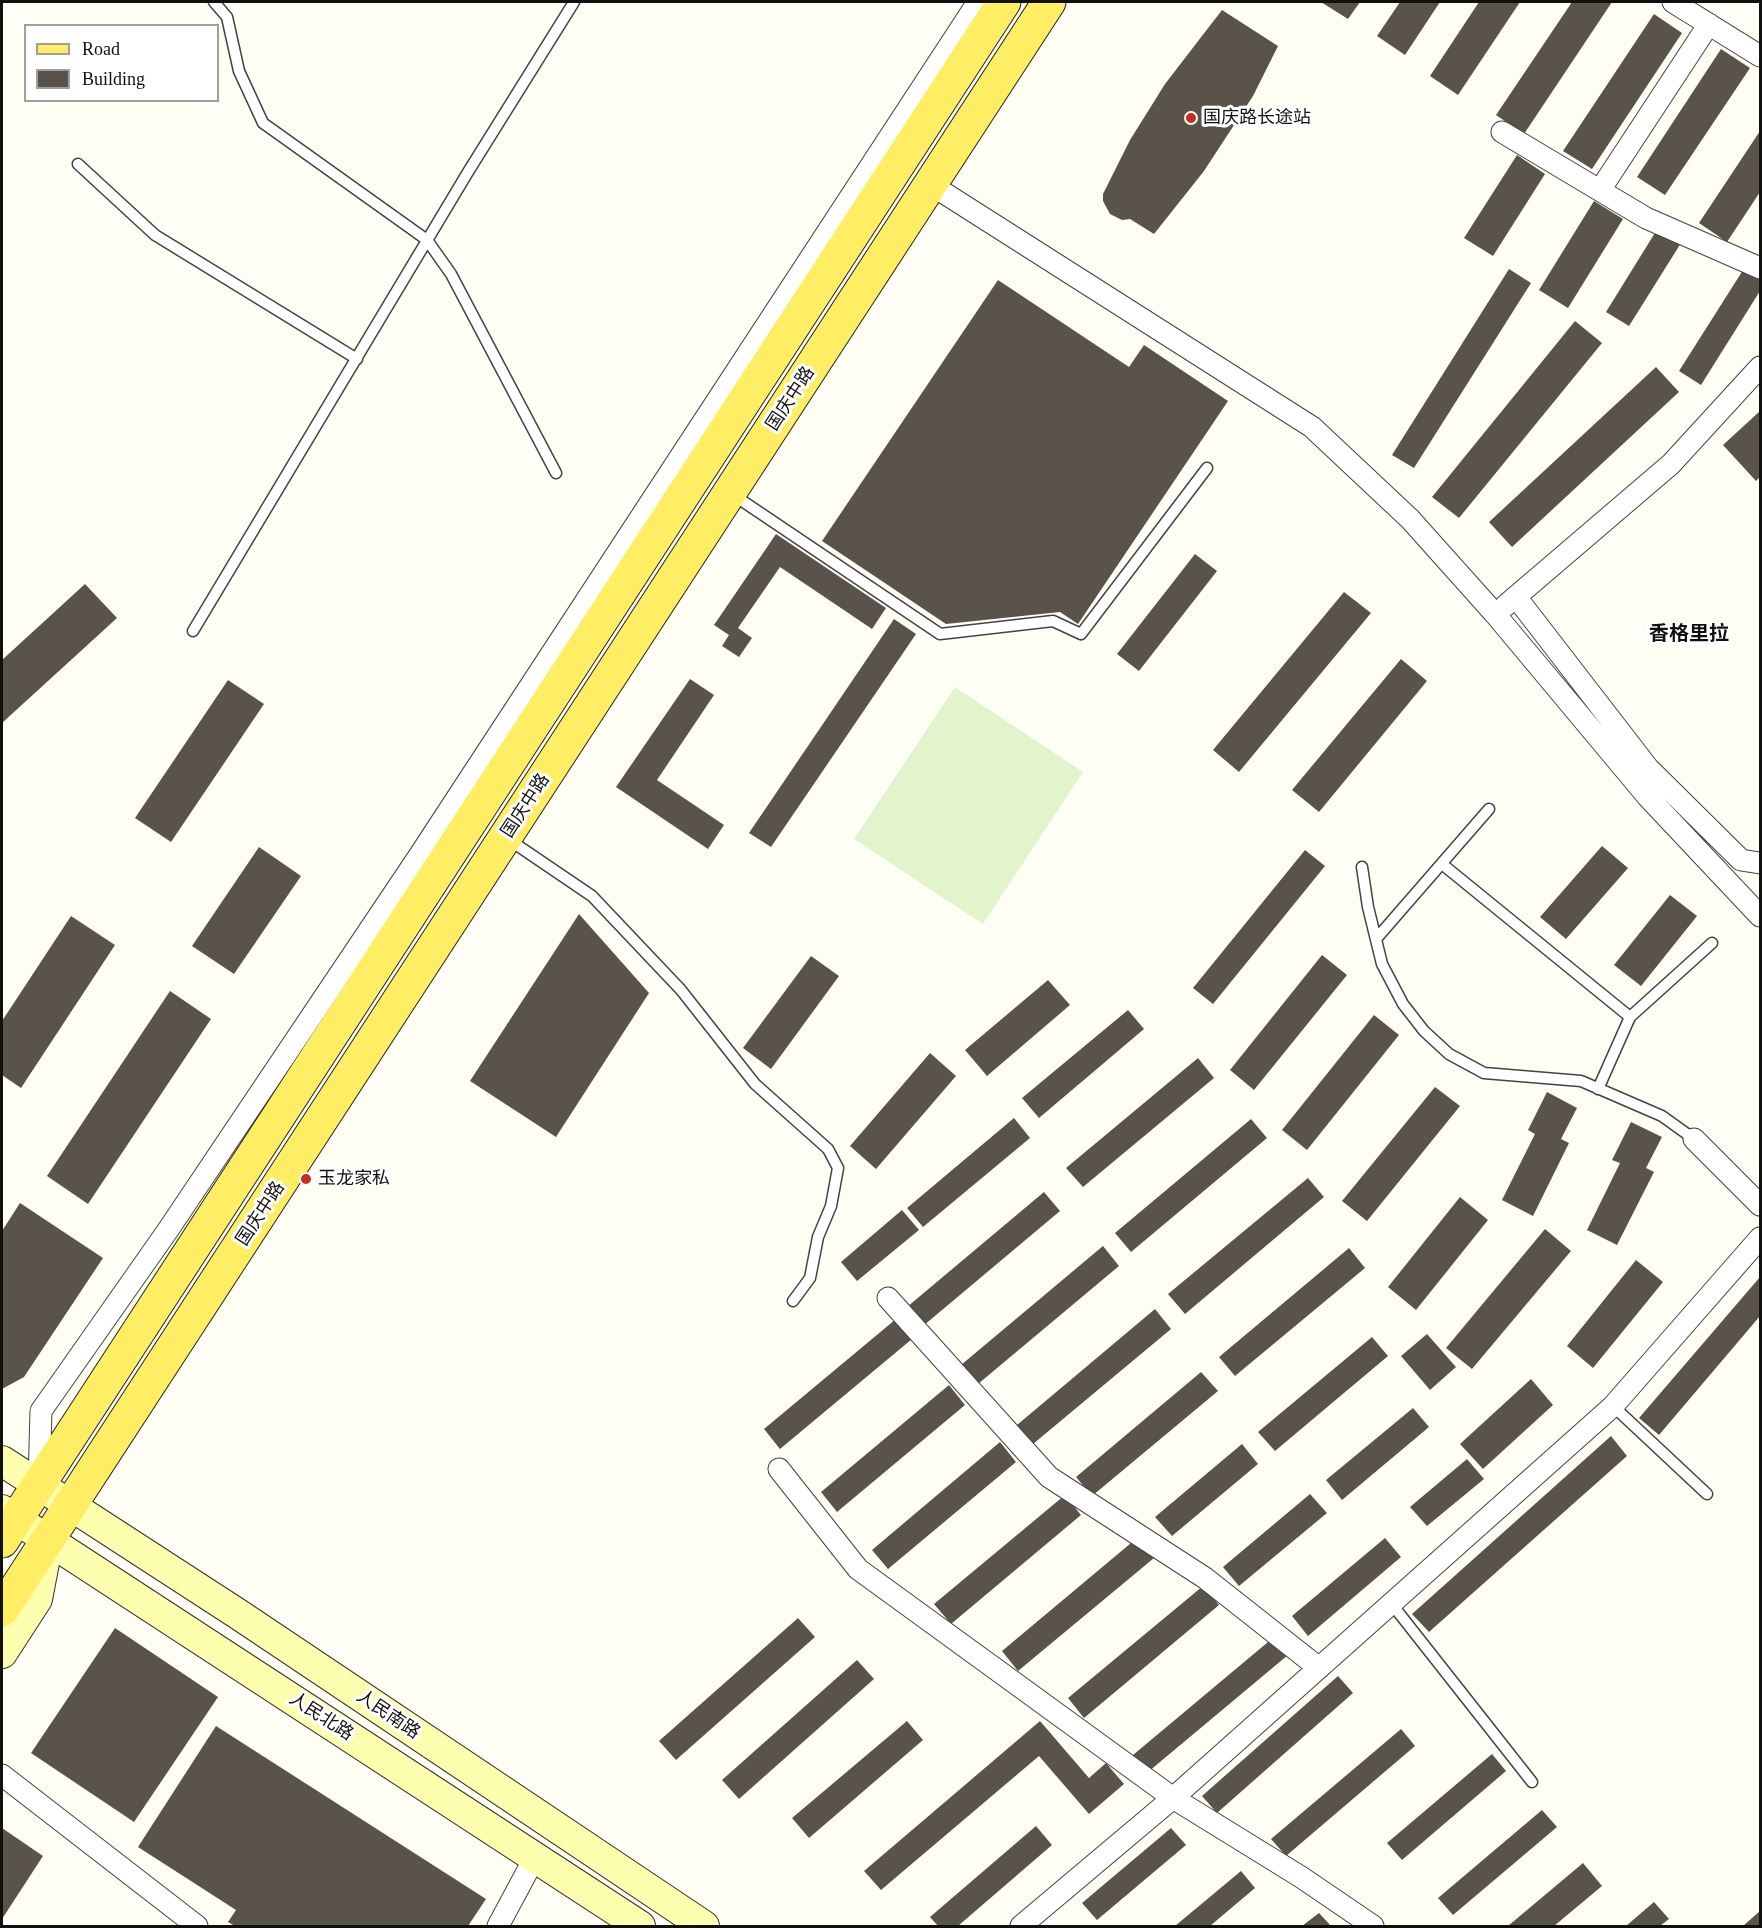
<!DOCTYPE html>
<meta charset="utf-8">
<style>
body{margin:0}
#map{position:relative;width:1762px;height:1928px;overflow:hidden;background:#fffef4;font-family:"Times New Roman",serif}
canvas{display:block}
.frame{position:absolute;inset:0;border:3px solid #101010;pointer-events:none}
.legend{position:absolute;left:24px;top:24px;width:195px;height:78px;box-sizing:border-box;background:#fff;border:2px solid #9f9f9f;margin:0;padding:8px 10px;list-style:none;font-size:18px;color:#101010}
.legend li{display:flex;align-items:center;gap:12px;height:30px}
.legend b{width:30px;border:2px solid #9f9f9f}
</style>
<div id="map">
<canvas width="1762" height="1928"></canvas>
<div class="frame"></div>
<ul class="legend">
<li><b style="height:8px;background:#ffee64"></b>Road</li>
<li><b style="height:16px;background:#5a534c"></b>Building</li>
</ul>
</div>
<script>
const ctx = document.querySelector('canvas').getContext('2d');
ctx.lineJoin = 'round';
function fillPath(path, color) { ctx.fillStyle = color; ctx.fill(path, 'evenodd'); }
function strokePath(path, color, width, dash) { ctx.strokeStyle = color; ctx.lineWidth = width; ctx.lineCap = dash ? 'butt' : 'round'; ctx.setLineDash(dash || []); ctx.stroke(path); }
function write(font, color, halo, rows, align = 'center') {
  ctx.font = font + ' "Times New Roman","Noto Sans SC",serif'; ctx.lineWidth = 6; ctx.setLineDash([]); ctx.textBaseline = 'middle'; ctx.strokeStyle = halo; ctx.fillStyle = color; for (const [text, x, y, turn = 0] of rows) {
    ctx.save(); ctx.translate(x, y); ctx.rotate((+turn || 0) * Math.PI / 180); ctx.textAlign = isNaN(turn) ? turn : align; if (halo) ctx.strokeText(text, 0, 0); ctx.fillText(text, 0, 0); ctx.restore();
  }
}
fillPath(new Path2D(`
 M955 687 1083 772 983 924 854 839Z`), '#e1f4cc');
fillPath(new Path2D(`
 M1321 2H1360L1348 19Z
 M1400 2H1440L1405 55 1377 36Z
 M1479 2H1520L1458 95 1430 76Z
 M1572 2H1612L1524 134 1496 115Z
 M1222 10 1278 46 1253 96 1204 171 1154 234 1130 219 1122 220 1110 214 1103 201V194L1130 140 1165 84Z
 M1654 14 1682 33 1592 169 1563 151Z
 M1721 49 1750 68 1665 195 1637 177Z
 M1760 131V192L1727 242 1699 223Z
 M1517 155 1545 174 1493 256 1464 238Z
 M1594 201 1623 219 1568 308 1539 290Z
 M1658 228 1681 243 1629 326 1606 312Z
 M1745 267 1760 277V291L1701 385 1679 371Z
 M1509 269 1531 283 1414 468 1392 455Z
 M998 280 1129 367 1144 345 1228 401 1078 624 1060 612 946 624 822 541Z
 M1575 321 1602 343 1459 518 1432 497Z
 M1656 367 1679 392 1512 547 1489 522Z
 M1760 411V477L1756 481 1723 445Z
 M776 534 886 608 872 629 780 567 738 628 752 638 739 657 722 646 729 635 714 625Z
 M1195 554 1217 571 1139 671 1117 654Z
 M85 584 117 618 2 723V660Z
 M1344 592 1371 613 1239 772 1213 750Z
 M894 619 916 634 771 847 749 833Z
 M1401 659 1427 681 1319 812 1292 790Z
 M690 679 714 695 657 780 724 825 708 849 616 787Z
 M228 680 264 704 171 842 135 818Z
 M1602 846 1628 868 1566 939 1540 917Z
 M259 847 301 876 234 974 192 946Z
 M1305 850 1325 866 1213 1004 1193 988Z
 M1670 895 1697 916 1641 986 1614 965Z
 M579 914 649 993 556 1137 470 1081Z
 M71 916 115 945 21 1088 2 1075V1021Z
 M1322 955 1347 975 1254 1090 1230 1070Z
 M811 956 839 976 771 1069 743 1048Z
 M1048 980 1070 1005 987 1076 965 1050Z
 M170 991 211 1019 88 1204 47 1176Z
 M1128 1010 1144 1029 1039 1118 1022 1098Z
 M1374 1015 1399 1035 1307 1150 1282 1130Z
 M930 1053 956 1076 876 1169 850 1146Z
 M1198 1058 1214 1078 1083 1187 1066 1168Z
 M1435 1087 1460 1106 1367 1221 1342 1201Z
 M1547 1092 1577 1108 1561 1139 1569 1143 1533 1216 1502 1200 1535 1134 1528 1130Z
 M1014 1118 1030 1138 923 1227 907 1208Z
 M1251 1119 1267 1138 1131 1252 1115 1233Z
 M1631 1122 1662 1137 1646 1168 1654 1172 1617 1245 1587 1230 1620 1163 1612 1160Z
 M1308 1178 1324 1197 1185 1314 1168 1294Z
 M1044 1192 1060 1211 923 1326 907 1307Z
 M1460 1197 1488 1220 1416 1310 1388 1287Z
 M20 1203 103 1258 24 1377 2 1389V1231Z
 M902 1210 919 1230 857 1281 841 1262Z
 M1545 1229 1571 1251 1472 1369 1446 1348Z
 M1103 1246 1119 1266 978 1384 961 1365Z
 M1349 1248 1365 1268 1235 1376 1219 1357Z
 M1636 1260 1663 1282 1593 1368 1567 1346Z
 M1760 1277V1316L1659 1435 1639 1418Z
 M1155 1309 1171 1329 1033 1444 1017 1425Z
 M896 1319 912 1339 780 1449 764 1429Z
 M1427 1334 1456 1367 1430 1390 1401 1356Z
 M1372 1337 1388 1356 1275 1451 1258 1432Z
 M1201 1372 1218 1391 1092 1496 1076 1477Z
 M1531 1379 1553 1405 1483 1469 1460 1444Z
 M949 1385 965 1405 837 1512 821 1492Z
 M1413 1408 1429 1427 1342 1500 1326 1480Z
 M1611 1436 1627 1456 1429 1632 1412 1614Z
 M1000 1442 1016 1462 888 1569 872 1550Z
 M1242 1444 1258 1464 1172 1536 1155 1517Z
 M1467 1459 1484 1479 1427 1526 1410 1507Z
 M1310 1494 1327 1513 1239 1586 1223 1567Z
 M1065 1495 1081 1515 951 1624 934 1604Z
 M1137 1538 1154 1558 1018 1671 1002 1651Z
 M1385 1538 1401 1557 1308 1636 1292 1616Z
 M1203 1586 1219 1605 1084 1718 1068 1698Z
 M798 1618 815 1637 676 1760 659 1741Z
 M115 1628 218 1697 134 1822 31 1753Z
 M1274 1637 1288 1655 1148 1772 1133 1755Z
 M857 1660 874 1679 739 1799 722 1780Z
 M1338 1676 1353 1693 1217 1813 1202 1796Z
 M907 1721 923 1740 809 1838 792 1818Z
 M1040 1721 1089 1778 1106 1763 1124 1784 1089 1814 1039 1756 881 1890 864 1871Z
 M216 1726 486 1899 468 1926H235L228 1922 236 1910 138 1847Z
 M1401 1729 1415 1746 1286 1856 1271 1839Z
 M1492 1754 1506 1771 1402 1860 1387 1843Z
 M1542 1810 1557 1827 1453 1915 1438 1898Z
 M1036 1826 1052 1845 958 1926H938L930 1917Z
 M2 1828 43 1856 2 1919Z
 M1171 1828 1186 1845 1097 1920 1082 1903Z
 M1583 1863 1602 1886 1554 1926H1508Z
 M1241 1871 1255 1888 1210 1926H1175Z
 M1654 1902 1669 1919 1660 1926H1626Z
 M1760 1911V1926H1743Z
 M1319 1913 1331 1926H1302Z`), '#5a534c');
const lane = new Path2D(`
 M214 2 227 17 239 71 263 123 427 240 451 274 556 473
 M78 164 155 235 357 359
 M732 494 940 634 1053 621 1081 634 1207 468
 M193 631 468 172 574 2
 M508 839 592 896 681 990 755 1084 828 1149 838 1168 831 1206 818 1237 810 1278 793 1301
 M1442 864 1630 1017
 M1362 867 1368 907 1382 964 1403 1004 1424 1031 1449 1054 1484 1073 1581 1081 1662 1116 1694 1139
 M1376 939 1489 809
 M1598 1089 1630 1017 1712 943
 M1613 1406 1707 1494
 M1391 1603 1532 1782`);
const street = new Path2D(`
 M1673 2 1760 56
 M1502 132 1646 218 1760 268
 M930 184 1312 427 1410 519 1495 614 1647 796 1760 916
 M1600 190 1709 24
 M1516 597 1648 768 1741 860 1760 863
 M1505 606 1671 464 1760 367
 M1694 1139 1760 1205
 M888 1298 1049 1477 1205 1578 1319 1668
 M779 1469 858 1569 1173 1798 1301 1877 1373 1926
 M39 1482 41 1411 168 1230 419 856 978 2
 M2 1775 197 1926
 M498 1926 535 1857
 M1021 1926 1173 1798 1613 1406 1760 1238`);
const secondary = new Path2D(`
 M2 1461 238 1614 704 1926
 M2 1510 640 1926
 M2 1653 37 1599 48 1542`);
const primary = new Path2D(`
 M2 1541 1004 2
 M2 1610 1049 2`);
strokePath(lane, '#434343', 13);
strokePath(street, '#434343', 23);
strokePath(secondary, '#323232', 32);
strokePath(primary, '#212121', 35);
strokePath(lane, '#fff', 10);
strokePath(street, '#fff', 21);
strokePath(secondary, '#fdffaf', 30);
strokePath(primary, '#ffee64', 33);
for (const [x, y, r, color] of [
 [1191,118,6,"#cd2b1c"],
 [306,1179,6,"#cd2b1c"]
]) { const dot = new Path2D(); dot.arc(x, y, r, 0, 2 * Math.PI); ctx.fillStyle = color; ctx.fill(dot); strokePath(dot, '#fff', 2); }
write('18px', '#101010', '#fff', [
 ["国庆路长途站",1203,118],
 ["玉龙家私",318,1179]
], 'left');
write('18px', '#101010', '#fff', [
 ["国庆中路",791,399,-57],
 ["国庆中路",526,806,-57],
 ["国庆中路",261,1214,-57],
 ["人民南路",388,1715,34],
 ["人民北路",321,1717,33]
]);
write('bold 20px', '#101010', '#fff', [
 ["香格里拉",1689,635]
]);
</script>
